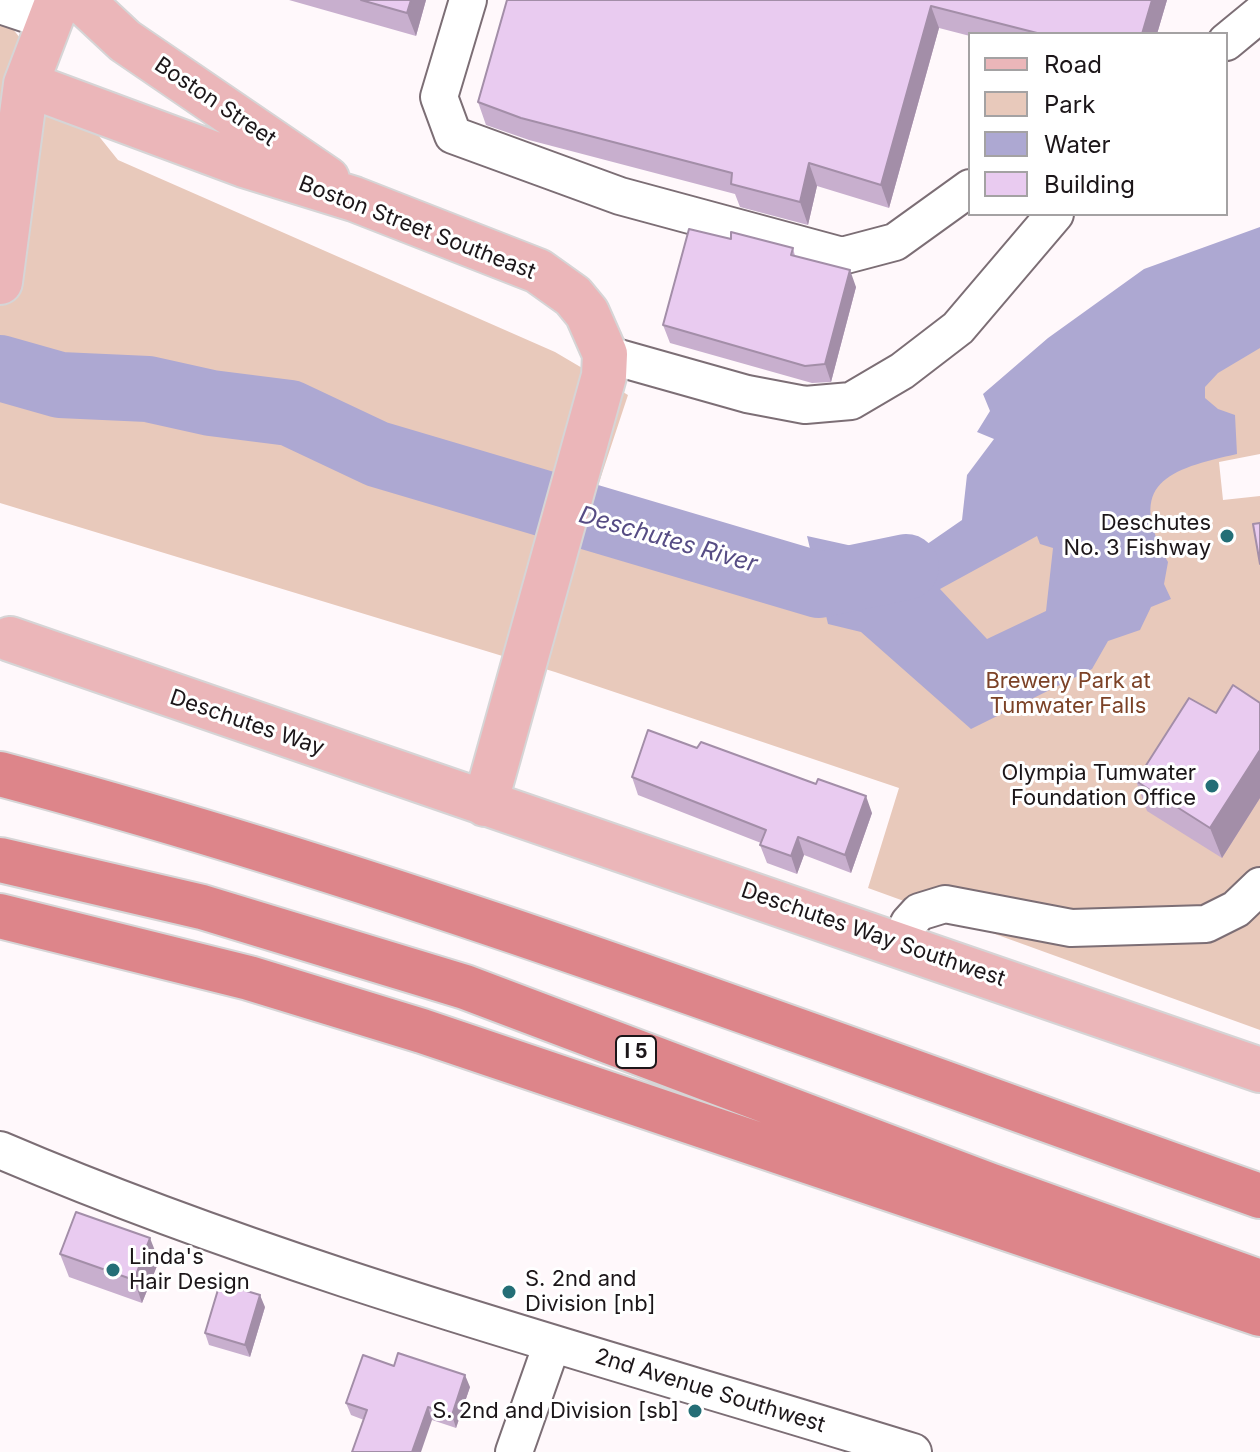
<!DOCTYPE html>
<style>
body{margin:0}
#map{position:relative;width:1260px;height:1452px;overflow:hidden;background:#fff8fb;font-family:Inter,sans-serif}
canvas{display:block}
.legend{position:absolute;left:968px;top:32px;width:260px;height:184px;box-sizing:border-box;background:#fff;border:2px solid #a4a2a3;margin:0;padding:10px 14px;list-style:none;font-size:24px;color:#1c1619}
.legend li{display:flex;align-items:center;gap:16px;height:40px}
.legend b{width:40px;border:2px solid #a4a2a3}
</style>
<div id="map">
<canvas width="1260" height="1452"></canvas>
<ul class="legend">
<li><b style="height:10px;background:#ebb6b9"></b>Road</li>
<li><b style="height:22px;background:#e8c9bb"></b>Park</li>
<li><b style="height:22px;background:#ada8d2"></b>Water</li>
<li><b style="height:22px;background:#e9cbf0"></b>Building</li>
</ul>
</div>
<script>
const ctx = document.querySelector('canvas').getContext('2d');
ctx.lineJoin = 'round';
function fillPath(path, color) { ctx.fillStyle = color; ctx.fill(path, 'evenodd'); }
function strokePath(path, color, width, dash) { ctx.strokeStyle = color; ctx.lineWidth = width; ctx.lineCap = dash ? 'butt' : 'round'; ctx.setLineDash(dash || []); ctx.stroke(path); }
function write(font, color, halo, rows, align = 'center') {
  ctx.font = font + ' Inter,sans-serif'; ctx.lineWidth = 6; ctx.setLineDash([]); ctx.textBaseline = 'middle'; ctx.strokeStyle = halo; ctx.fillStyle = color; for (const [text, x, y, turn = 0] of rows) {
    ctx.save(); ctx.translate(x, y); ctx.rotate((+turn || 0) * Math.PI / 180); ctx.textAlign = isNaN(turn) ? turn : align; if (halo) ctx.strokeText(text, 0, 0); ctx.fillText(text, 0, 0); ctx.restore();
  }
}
fillPath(new Path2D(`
 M0 13 118 160 555 352 628 395 589 513 681 546 819 585 914 566 1260 301V454L1219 462 1223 500 1260 496V1030L868 888 899 788 555 672 0 503Z`), '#e8c9bb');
fillPath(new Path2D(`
 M1260 227V348L1218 373 1205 387V398L1218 409 1235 415 1237 454C1169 469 1124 483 1168 562L1164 584 1171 599 1151 607 1140 630 1108 641 1092 669 971 729 861 632 828 624 807 536 907 558 962 520 967 475 994 439 977 432 990 411 983 394 1048 338 1144 269ZM1037 536 1040 544 1053 548 1046 611 987 639 940 589Z`), '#ada8d2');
strokePath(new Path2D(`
 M0 368 60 385 148 389 211 403 290 413 377 454 819 585 906 567`), '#ada8d2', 66);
const minor = new Path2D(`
 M468 0 439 97 453 135 620 196 842 256 895 242 970 188
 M0 5 51 22
 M1226 42 1260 14
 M605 354 747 394 805 405 851 401 902 371 958 328 1055 214
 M900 944 909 923 919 912 945 904 1071 928 1206 924 1236 909 1260 886
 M0 1150C295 1276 606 1357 913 1452
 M514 1452 552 1344`);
const major = new Path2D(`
 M81 0 125 41 327 179
 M26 84 244 165 354 199 538 271 573 296 587 313 605 354 604 376 485 804
 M0 282 26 84 58 0
 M10 639 1260 1070`);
const highway = new Path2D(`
 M0 774C428 888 843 1049 1260 1196
 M0 860 202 907 465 987 989 1185 1260 1282
 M0 916 249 978 422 1031 1260 1314`);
strokePath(minor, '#7c6e75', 40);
strokePath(major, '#d6d5d6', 48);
strokePath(highway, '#d6d5d6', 48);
strokePath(minor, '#fff', 36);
strokePath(major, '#ebb6b9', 44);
strokePath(highway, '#dd858a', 44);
fillPath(new Path2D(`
 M289 0H426L416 36Z
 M507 0H1167L1157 34H970V36L939 28 889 208 817 186 808 225 740 207 735 194 529 140 486 125 478 102Z
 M731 239 793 248 795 256 856 287 831 382 812 383 670 343 663 325Z
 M1260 703V798L1222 858 1147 811 1136 781 1216 713Z
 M632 777 872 813 851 873 804 855 797 874 767 863 760 845 761 843 638 795Z
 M60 1254 159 1261 142 1303 69 1277Z
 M265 1307 250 1357 209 1345 205 1333Z
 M394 1366 470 1387 456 1428 432 1420H364L351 1415 346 1403Z`), '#c8afce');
fillPath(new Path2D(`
 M411 0H426L416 36 407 13Z
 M1152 0H1167L1157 34H1142Z
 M931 6 939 28 889 208 881 185Z
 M809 163 817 186 808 225 800 202Z
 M850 270 856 287 831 382 825 364Z
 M1260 750V798L1222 858 1210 828Z
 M866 796 872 813 851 873 845 855Z
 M798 837 804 855 797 874 791 856Z
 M150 1238 159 1261 142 1303 134 1280Z
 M260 1295 265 1307 250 1357 245 1345Z
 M465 1375 470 1387 456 1428 452 1415Z
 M428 1407 432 1420 421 1452H412Z`), '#a38ea8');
const building = new Path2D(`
 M361 0H411L407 13Z
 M507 0H1152L1142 34H1041L931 6 881 185 809 163 800 202 731 184 732 173 521 118 478 102Z
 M689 229 731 239V232L793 248 791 255 850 270 825 364 805 366 663 325Z
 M1260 523V564L1253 524Z
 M1233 685 1260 703V750L1210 828 1136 781 1189 698 1216 713Z
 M648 730 697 748 701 742 816 784 818 779 866 796 845 855 798 837 791 856 760 845 766 830 632 777Z
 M76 1212 150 1238 134 1280 60 1254Z
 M220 1283 260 1295 245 1345 205 1333Z
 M398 1353 465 1375 452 1415 428 1407 412 1452H352L367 1410 346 1403 363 1355 394 1366Z`);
fillPath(building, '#e9cbf0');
strokePath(building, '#a38ea8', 2);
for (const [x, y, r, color] of [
 [1227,536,8,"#246e76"],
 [1212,786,8,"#246e76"],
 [113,1270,8,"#246e76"],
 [509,1292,8,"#246e76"],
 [695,1411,8,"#246e76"]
]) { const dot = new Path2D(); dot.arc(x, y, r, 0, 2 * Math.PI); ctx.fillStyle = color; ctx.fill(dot); strokePath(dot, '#fff', 3); }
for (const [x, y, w] of [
 [636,1052,40]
]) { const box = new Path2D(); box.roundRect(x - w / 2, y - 16, w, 32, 6); ctx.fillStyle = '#fff'; ctx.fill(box); strokePath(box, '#1c1619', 2); }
write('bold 20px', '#1c1619', null, [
 ["I 5",636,1052]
]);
write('22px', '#1c1619', '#fff', [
 ["Boston Street",215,102,34],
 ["Boston Street Southeast",417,228,21],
 ["Deschutes Way",247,723,19],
 ["Deschutes Way Southwest",873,935,19],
 ["2nd Avenue Southwest",710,1391,17]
]);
write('22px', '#1c1619', '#fff', [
 ["Deschutes",1211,523],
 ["No. 3 Fishway",1211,548],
 ["Olympia Tumwater",1196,773],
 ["Foundation Office",1196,798],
 ["Linda's",129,1257,"left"],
 ["Hair Design",129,1282,"left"],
 ["S. 2nd and",525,1279,"left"],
 ["Division [nb]",525,1304,"left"],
 ["S. 2nd and Division [sb]",679,1411]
], 'right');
write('22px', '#7c4227', '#fff', [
 ["Brewery Park at",1068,681],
 ["Tumwater Falls",1068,706]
]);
write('italic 24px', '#564c84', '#fff', [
 ["Deschutes River",668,540,16]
]);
</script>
